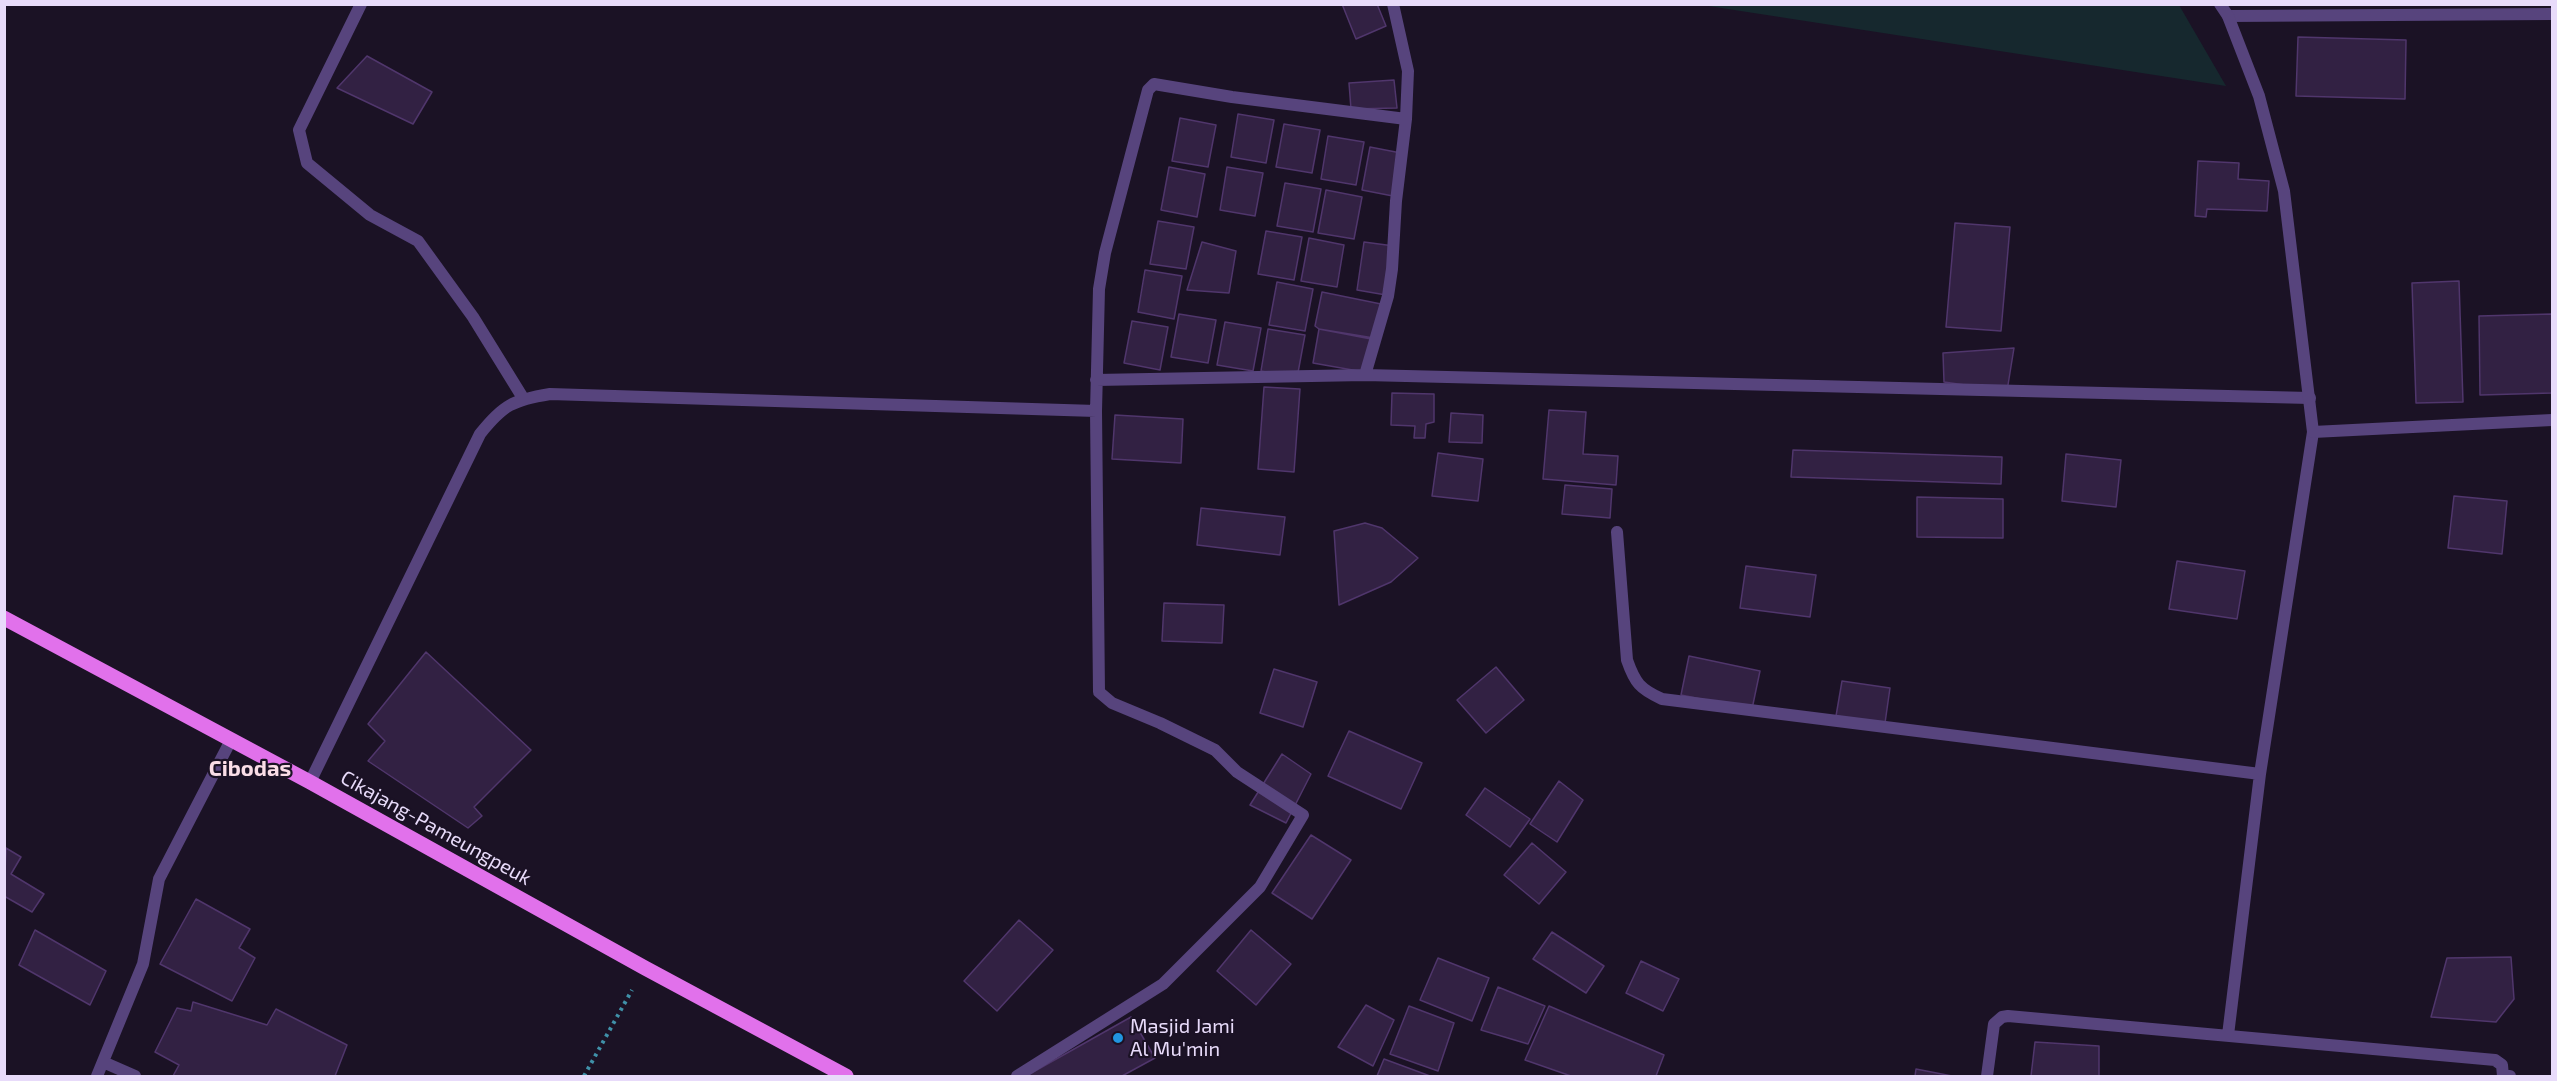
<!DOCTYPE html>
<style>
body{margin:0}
#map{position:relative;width:2557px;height:1081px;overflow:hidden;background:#1b1225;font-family:"Exo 2",sans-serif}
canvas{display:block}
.frame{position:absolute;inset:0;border:6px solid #e8dbfa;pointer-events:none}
</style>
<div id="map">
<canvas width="2557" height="1081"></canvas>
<div class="frame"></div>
</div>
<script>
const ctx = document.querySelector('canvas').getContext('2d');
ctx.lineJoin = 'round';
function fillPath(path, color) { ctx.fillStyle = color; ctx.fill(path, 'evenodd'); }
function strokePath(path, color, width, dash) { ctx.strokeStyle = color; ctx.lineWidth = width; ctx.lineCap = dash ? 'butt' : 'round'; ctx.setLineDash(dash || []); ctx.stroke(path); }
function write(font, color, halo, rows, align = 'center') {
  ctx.font = font + ' "Exo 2",sans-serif'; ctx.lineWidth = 4.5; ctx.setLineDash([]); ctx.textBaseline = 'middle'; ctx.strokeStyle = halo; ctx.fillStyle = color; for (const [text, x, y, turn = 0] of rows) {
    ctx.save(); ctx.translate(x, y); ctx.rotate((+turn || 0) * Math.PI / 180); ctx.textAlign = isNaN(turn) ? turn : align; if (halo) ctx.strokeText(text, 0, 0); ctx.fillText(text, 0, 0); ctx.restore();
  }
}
fillPath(new Path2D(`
 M1702 5H2179L2226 86Z`), '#16282e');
const building = new Path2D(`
 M1342 4H1377L1386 26 1356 39Z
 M2298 37 2406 40 2405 99 2296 96Z
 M367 56 432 92 413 124 337 88Z
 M1394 80 1397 108 1351 109 1349 83Z
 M1238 114 1274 120 1266 163 1231 157Z
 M1180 118 1216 125 1208 167 1172 161Z
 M1284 124 1320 130 1312 173 1276 167Z
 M1328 136 1364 142 1356 185 1321 179Z
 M1370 147 1406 154 1398 197 1362 190Z
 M2198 161 2239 163 2238 179 2269 181 2267 211 2207 209 2206 217 2195 216Z
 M1169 167 1205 174 1197 217 1161 210Z
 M1227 167 1263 173 1255 216 1220 210Z
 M1285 183 1321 189 1313 232 1277 226Z
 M1326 190 1362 197 1354 239 1318 233Z
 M1158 221 1194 227 1186 269 1150 264Z
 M1955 223 2010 227 2001 331 1946 327Z
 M1266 231 1302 237 1294 280 1258 274Z
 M1309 238 1344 245 1337 287 1301 281Z
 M1202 242 1236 251 1229 293 1187 290Z
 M1364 242 1394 246 1386 295 1357 290Z
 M1145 270 1182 276 1174 319 1138 312Z
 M2459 281 2463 402 2416 403 2412 283Z
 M1277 282 1313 289 1305 331 1269 325Z
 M1322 292 1381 304 1374 338 1319 329 1315 326Z
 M1179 314 1216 320 1208 363 1171 357Z
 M2552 314V393L2480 395 2479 316Z
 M1132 321 1168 327 1160 370 1124 363Z
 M1225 322 1261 328 1253 371 1217 365Z
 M1268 329 1305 335 1297 378 1261 371Z
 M1319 329 1371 339 1364 372 1313 363Z
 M2014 348 2007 391 1944 382 1943 353Z
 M1264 387 1300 389 1294 472 1258 469Z
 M1392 393 1434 394V422L1426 424 1425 438H1414L1415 426 1391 425Z
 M1549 410 1586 412 1583 454 1618 456 1616 485 1543 479Z
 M1451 413 1483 415 1482 443 1449 442Z
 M1115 415 1183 419 1181 463 1112 459Z
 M1793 450 2002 457 2001 484 1791 477Z
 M1438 453 1483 459 1478 501 1432 496Z
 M2066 454 2121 460 2116 507 2062 501Z
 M1565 485 1612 489 1610 518 1562 514Z
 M2454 496 2507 501 2502 554 2448 548Z
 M1917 497 2003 499V538L1917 537Z
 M1201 508 1285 517 1280 555 1197 545Z
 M1365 523 1382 528 1418 558 1391 582 1339 605 1334 531Z
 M2177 561 2245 571 2237 619 2169 609Z
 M1746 566 1816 575 1810 617 1740 608Z
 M1164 603 1224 605 1222 643 1162 641Z
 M426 652 531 750 474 807 482 816 468 828 368 761 385 741 368 724Z
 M1689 656 1760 671 1752 709 1681 695Z
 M1496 667 1524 700 1486 733 1457 700Z
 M1274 669 1317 682 1303 727 1260 713Z
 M1842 681 1890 688 1885 723 1836 716Z
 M1349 731 1422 763 1401 809 1328 776Z
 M1282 754 1311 774 1286 823 1250 805Z
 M1559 781 1583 800 1557 842 1530 824Z
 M1485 788 1530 819 1510 847 1466 815Z
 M1311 835 1351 860 1312 919 1272 893Z
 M1532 843 1566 872 1539 904 1504 875Z
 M6 848 21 857 11 874 44 894 32 912 4 896Z
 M196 899 250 929 239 948 255 958 232 1001 160 964Z
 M1019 920 1053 950 997 1011 964 981Z
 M35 930 106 971 90 1005 19 965Z
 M1251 930 1291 964 1256 1005 1217 971Z
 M1552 932 1604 966 1586 993 1533 959Z
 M2511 957 2514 999 2496 1022 2431 1017 2447 958Z
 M1438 958 1489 978 1472 1021 1420 1000Z
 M1641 961 1679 979 1663 1011 1626 993Z
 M1498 987 1545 1006 1528 1044 1481 1030Z
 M193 1002 267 1025 276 1009 347 1045 335 1076H173L179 1065 155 1052 177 1008 191 1011Z
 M1366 1005 1394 1020 1373 1066 1338 1047Z
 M1409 1006 1454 1023 1438 1071 1390 1054Z
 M1549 1006 1664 1055 1656 1076H1571L1525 1060Z
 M1131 1017 1155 1058 1122 1076H1026Z
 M2035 1042 2099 1046V1076H2031Z
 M1384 1059 1430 1076H1377Z
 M1916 1069 1952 1076H1915Z`);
fillPath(building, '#322143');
strokePath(building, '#50366c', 1.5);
strokePath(new Path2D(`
 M584 1076 632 990`), '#4091a9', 4, [3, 4.5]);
strokePath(new Path2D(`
 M361 4 299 130 307 163 370 215 418 241 473 317 523 398
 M2228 16 2552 14
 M1365 375 1388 296 1392 269 1396 201 1406 119 1408 71 1393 4
 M1096 380 1365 375 2310 398
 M1617 532 1627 660C1635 683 1640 689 1662 699L2260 774
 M310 782 480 434C503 405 513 400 550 394L1096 411
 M2228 1035 2260 774 2313 432
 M103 1062 135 1076
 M97 1076 143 964 159 879 231 740
 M1017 1076 1163 984 1260 887 1303 815 1237 772 1215 750 1160 723 1112 703 1099 692 1096 411 1099 289 1105 253 1148 90 1154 84 1232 97 1406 119
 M1987 1076 1994 1024 2002 1017 2008 1016 2495 1060 2502 1065 2503 1076H2510`), '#57447d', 12);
strokePath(new Path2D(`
 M2220 4 2228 16 2259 96 2284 191 2313 432 2552 420`), '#57447d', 12);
strokePath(new Path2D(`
 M4 618 310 782 645 968 846 1076`), '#e171eb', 15);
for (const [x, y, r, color] of [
 [1118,1038,6,"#2195e0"]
]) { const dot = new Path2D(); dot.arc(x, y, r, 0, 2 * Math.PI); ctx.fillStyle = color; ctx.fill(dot); strokePath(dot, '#1b1225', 2); }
write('20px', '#e8dbfa', '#1b1225', [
 ["Cikajang-Pameungpeuk",436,828,29]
]);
write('20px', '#e8dbfa', '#1b1225', [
 ["Masjid Jami",1130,1026],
 ["Al Mu'min",1130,1049]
], 'left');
write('bold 22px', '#fadde7', '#1b1225', [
 ["Cibodas",250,769]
]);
</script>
